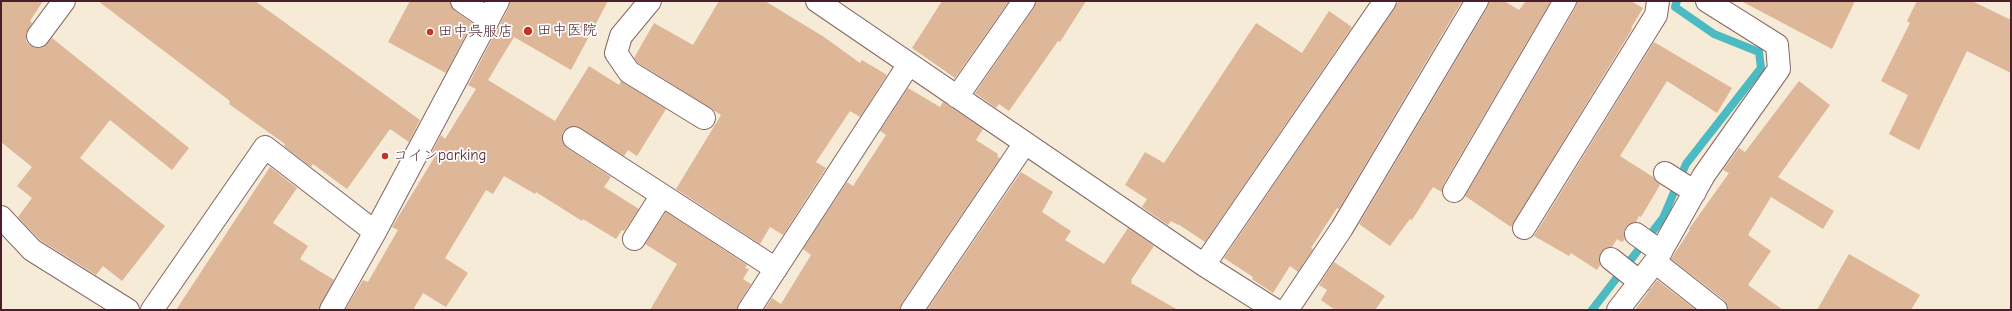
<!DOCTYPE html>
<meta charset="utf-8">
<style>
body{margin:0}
#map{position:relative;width:2012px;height:311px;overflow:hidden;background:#f5ebd6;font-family:"Comic Neue",sans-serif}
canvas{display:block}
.frame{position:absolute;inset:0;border:2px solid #4a1f2b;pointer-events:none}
</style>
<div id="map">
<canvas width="2012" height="311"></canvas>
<div class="frame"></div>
</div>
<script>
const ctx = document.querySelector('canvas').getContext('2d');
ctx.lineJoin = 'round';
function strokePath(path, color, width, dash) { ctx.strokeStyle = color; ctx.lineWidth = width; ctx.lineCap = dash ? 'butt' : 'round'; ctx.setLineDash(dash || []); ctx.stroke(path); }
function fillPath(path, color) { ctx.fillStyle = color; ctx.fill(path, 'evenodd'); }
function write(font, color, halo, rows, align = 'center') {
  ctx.font = font + ' "Comic Neue","Klee One",sans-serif'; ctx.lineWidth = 3.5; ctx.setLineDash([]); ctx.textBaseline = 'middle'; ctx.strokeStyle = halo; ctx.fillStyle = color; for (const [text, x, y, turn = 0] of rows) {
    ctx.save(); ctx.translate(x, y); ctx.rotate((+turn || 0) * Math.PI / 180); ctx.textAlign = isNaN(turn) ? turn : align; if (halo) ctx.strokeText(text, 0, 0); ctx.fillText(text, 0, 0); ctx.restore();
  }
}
strokePath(new Path2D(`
 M1592 310 1663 218 1686 164 1761 68 1759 52 1714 34 1675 7 1677 1`), '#4bbac3', 8);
fillPath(new Path2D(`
 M1 1H43L30 21 32 23 26 34V41L30 46 36 48H43L52 38 189 148 172 170 110 120 80 158 165 226 122 281 103 266 96 275 40 240 18 217 32 198 17 186 32 167 1 142Z
 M98 1H255L420 120 409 142 390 129 347 189 313 164 311 167 284 146 285 144 229 104 230 101Z
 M410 1H450L455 11 472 23 446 73 388 42Z
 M510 1H608L571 70 514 37 488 80 555 121 589 66 619 85 621 81 666 109 637 156 628 150 624 156 575 126 568 127 563 132 562 137 563 143 567 148 611 177 604 187 639 209 624 231 622 230 616 239 583 219 582 221 536 192 535 194 504 176 493 194 486 190 445 258 468 273 446 307 423 293 413 310H345L363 280 368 282 398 230 392 227 434 158 430 156 441 135 445 139 476 89 468 85 509 7Z
 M719 1H765L824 37 860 63 862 60 887 75 860 117 850 111 816 162 826 168 783 235 770 227 760 244 676 189 721 115 638 63 634 58 654 23 693 45Z
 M942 1H1009L955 78 912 48Z
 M1036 1H1086L1060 42 1058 41 1009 111 999 104 996 108 975 93 1034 8Z
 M1399 1H1462L1339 209 1337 208 1311 248 1313 249 1298 272 1290 266 1273 293 1252 279 1253 277 1224 258Z
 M1489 1H1504L1519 10 1526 1H1551L1443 185 1442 192 1433 187 1412 220 1410 219 1390 246 1359 224 1488 7Z
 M1577 1H1631L1643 8 1631 28 1632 29 1511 227 1465 196 1576 7Z
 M1741 1H1855L1832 49Z
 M1917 1H1972L2011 20V73L1967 51 1919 150 1889 134 1908 95 1881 81 1910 23 1907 21Z
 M1329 11 1352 27 1205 242 1178 224V225L1171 221 1168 225 1142 207 1147 199 1125 185 1145 152 1164 163 1256 23 1302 53Z
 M1654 42 1732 88 1717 113 1667 81 1620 156 1653 177 1660 185 1641 217 1639 216 1636 222 1631 223 1626 227 1624 233 1625 239 1622 242 1617 239 1612 247 1606 248 1601 252 1599 258 1600 265 1597 270 1571 253 1569 256 1534 236Z
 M1799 81 1830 105 1778 177 1834 211 1823 229 1771 197 1748 235 1771 251 1748 285 1783 310H1728L1724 300 1671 259 1690 230 1689 229 1729 173 1723 170 1739 148 1745 152Z
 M908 88 940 107 943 102 983 129 976 140 998 154 997 156 1000 158 902 303 900 310H764L772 298 781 304 811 255 803 249 847 182 853 186 886 135 880 131Z
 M270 167 297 188 273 223 308 246 300 259 334 280 319 310H176Z
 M1021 172 1053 192 1042 212 1071 231 1065 240 1104 264 1128 228 1154 246 1131 280 1132 281 1131 283 1178 310H927Z
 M666 212 747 265 745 268 749 269 743 279 751 284 739 303 737 310H650L677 264 645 244Z
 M1849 254 1920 295 1911 310H1817Z
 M1334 262 1385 296 1375 310H1335L1321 300 1327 290 1319 285Z
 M1657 280 1696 310H1635Z`), '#deb698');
const minor = new Path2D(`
 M462 1 488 19
 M650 1 621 36 616 53 629 72 704 118
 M817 1 1204 265 1275 310
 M38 36 64 1
 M957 97 1024 1
 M574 138 776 269
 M1665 173 1695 192
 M1454 191 1565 1
 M1 217 32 250 128 310
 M1524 228 1656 15 1658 1
 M1636 234 1661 252
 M634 239 662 195
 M1611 259 1640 282
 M1655 262 1716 310
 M1204 265 1385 1
 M152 310 265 147 375 232
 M331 310 375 232 498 1
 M749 310 909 64
 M912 310 1025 143
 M1287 310 1342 228 1477 1
 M1618 310 1655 262 1704 175 1779 69 1777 45 1707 1`);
strokePath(minor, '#866667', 24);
strokePath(minor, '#fff', 22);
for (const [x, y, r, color] of [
 [528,31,5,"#c8321e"],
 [430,32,4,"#c8321e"],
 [385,156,4,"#c8321e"]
]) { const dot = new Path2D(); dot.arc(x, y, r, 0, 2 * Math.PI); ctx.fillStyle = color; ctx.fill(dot); strokePath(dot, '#fff', 1.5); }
write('15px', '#4a1f2b', '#fff', [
 ["田中医院",537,31],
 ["田中呉服店",438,32],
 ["コインparking",393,156]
], 'left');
</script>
